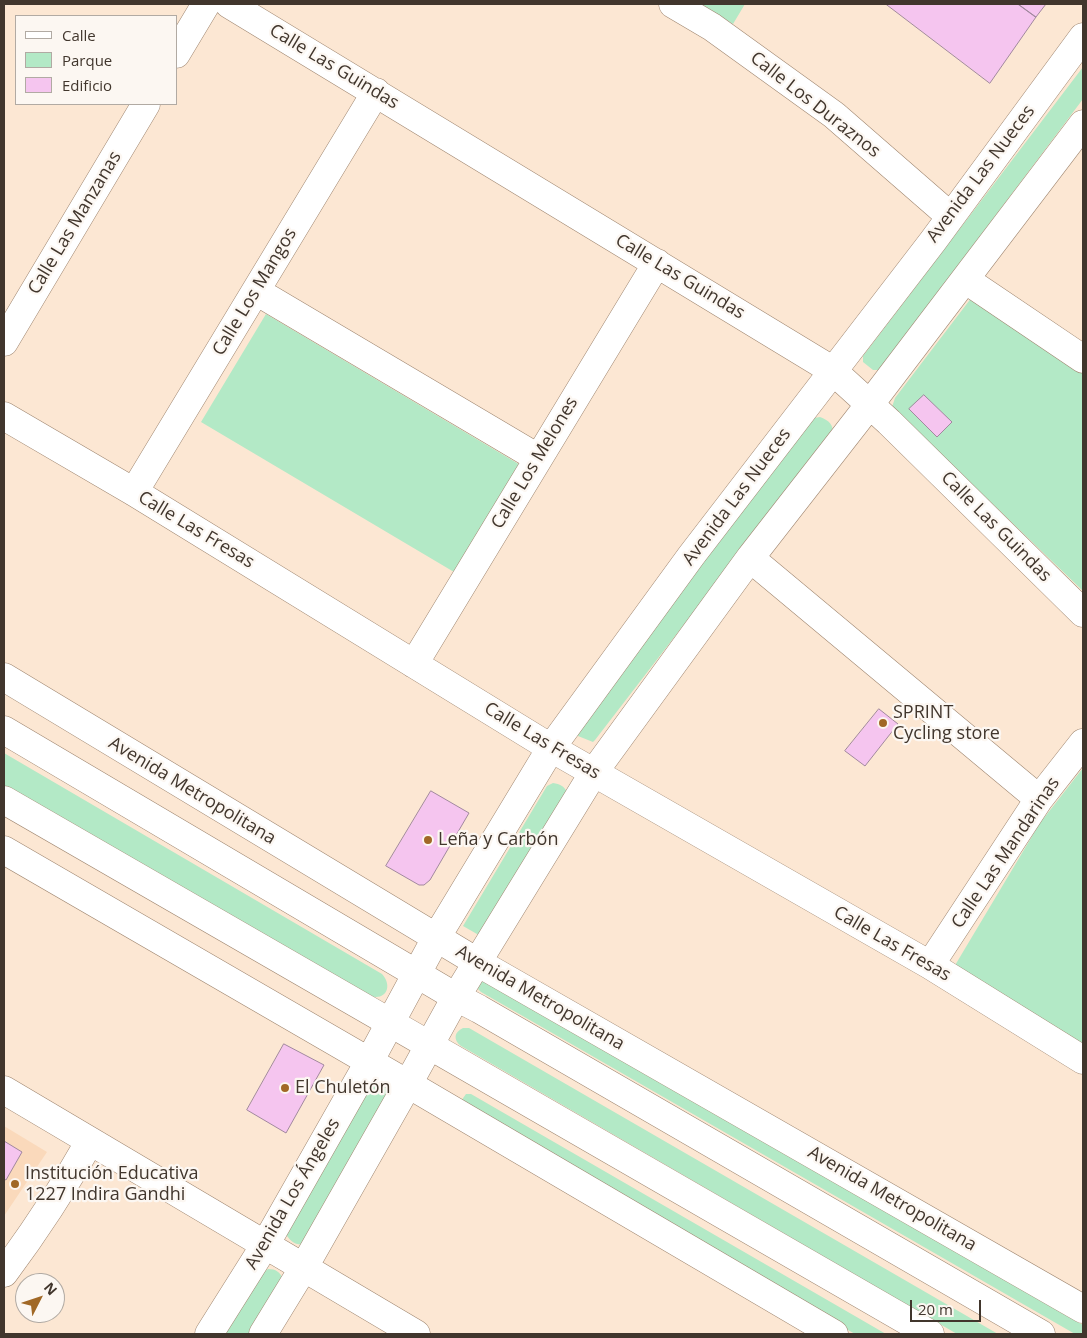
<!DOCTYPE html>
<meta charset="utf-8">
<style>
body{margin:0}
#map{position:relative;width:1087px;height:1338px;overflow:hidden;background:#fce7d3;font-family:"Open Sans",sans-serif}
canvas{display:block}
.frame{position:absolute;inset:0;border:5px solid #41362d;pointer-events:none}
.legend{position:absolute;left:15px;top:15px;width:162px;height:90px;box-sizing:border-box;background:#fcf7f2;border:1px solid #b1aaa3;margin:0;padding:6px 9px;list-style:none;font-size:15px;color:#41362d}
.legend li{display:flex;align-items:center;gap:10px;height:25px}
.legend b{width:25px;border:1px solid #b1aaa3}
.north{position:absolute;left:15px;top:1273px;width:50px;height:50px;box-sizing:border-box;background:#fcf7f2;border:1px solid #b1aaa3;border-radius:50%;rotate:49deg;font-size:14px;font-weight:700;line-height:20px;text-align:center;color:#41362d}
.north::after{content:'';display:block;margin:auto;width:18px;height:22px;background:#a16826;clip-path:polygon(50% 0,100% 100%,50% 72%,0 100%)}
.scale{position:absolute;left:910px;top:1300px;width:71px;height:22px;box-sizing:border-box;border:2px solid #41362d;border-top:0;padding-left:6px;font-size:15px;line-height:18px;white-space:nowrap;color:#41362d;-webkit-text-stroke:4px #fcf7f2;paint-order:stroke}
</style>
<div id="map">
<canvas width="1087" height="1338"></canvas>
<div class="frame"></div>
<ul class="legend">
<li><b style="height:6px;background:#fff"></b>Calle</li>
<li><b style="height:14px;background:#b3e9c6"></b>Parque</li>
<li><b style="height:14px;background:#f5c5ef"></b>Edificio</li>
</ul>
<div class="north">N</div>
<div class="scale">20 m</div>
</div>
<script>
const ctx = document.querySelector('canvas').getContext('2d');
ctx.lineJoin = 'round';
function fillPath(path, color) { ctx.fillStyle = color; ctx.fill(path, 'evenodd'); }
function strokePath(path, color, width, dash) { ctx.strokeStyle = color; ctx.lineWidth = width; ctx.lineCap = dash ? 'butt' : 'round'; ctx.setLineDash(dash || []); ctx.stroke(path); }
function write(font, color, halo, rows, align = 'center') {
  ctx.font = font + ' "Open Sans",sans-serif'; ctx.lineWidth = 4.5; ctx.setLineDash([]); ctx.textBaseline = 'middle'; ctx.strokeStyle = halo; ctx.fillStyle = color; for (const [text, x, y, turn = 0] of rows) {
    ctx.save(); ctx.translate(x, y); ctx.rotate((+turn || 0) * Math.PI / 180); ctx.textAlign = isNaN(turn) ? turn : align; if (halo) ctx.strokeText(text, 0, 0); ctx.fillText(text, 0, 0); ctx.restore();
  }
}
fillPath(new Path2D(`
 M4 1126 47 1152 4 1216Z`), '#fad9bb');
fillPath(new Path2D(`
 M700 4H745L733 24Z
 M1083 67V99L881 368 878 370H873L863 362V356Z
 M972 297 1083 368V591L892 407 895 398Z
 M266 314 522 466 454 572 201 422Z
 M820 417C827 420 832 422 833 431L595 740 593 742 578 736V732L701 562 809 422 814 418Z
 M4 753 382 974C393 986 386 1001 370 996L4 787Z
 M1083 768V1046L954 967 1040 823Z
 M553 783C560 784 564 786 567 792L484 938 463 926 547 786Z
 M482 981H487L1083 1325V1334H1075L481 992 478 989 479 985Z
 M463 1028H469L998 1334H957L461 1046C453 1040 454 1032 463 1028Z
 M374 1081C382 1081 388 1085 391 1092L304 1244C296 1246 290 1241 286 1234L369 1084Z
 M466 1094H471L886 1334H855L464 1109 461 1101Z
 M268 1269C276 1269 280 1272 283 1279L251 1334H224L263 1273Z`), '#b3e9c6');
const building = new Path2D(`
 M886 4H1018L1036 17 990 83Z
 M1018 4H1046L1036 17Z
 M924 395 952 422 937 437 909 409Z
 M879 709 898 724 865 766 845 751Z
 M431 791 469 813 430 880 424 885H419L386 866Z
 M284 1044 324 1065 286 1133 247 1110Z
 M4 1141 22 1152 6 1180 4 1179Z`);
fillPath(building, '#f5c5ef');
strokePath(building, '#a1889e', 1);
const minor = new Path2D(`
 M229 4 832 370 889 422 1083 613
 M673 4 712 27 834 115 950 216
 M176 54 206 4
 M966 280 1083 359
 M256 291 538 458
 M4 342 146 104
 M4 416 134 492 551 748 930 965 1083 1060
 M134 492 376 92
 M750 558 1039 799
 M414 664 657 263
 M4 677 477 962 1083 1309
 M4 850 408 1084 834 1334
 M930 965 1039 799 1083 743
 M4 1090 416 1334
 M4 1273C36 1230 64 1187 90 1141
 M209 1334 265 1245 369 1062 436 938 551 748 691 556 933 241 1083 37
 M263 1334 304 1267 408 1084 456 997 594 772 750 558 870 404 1083 124`);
const major = new Path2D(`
 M4 730 456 997 479 1009 1041 1334
 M4 800 930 1334`);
strokePath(minor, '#9f8670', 29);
strokePath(major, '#9f8670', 29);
strokePath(minor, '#fff', 28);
strokePath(major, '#fff', 28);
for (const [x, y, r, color] of [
 [883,723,5,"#a16826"],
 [428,840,5,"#a16826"],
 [285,1088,5,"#a16826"],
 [15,1184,5,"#a16826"]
]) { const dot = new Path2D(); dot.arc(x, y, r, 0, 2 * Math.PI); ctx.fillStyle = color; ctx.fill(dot); strokePath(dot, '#fcf7f2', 2); }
write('18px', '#41362d', '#fcf7f2', [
 ["Calle Las Guindas",334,67,31],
 ["Calle Los Duraznos",815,105,38],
 ["Avenida Las Nueces",981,174,-53],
 ["Calle Las Manzanas",75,223,-59],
 ["Calle Las Guindas",680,277,31],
 ["Calle Los Mangos",255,292,-59],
 ["Calle Los Melones",535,463,-59],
 ["Avenida Las Nueces",737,497,-53],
 ["Calle Las Guindas",996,527,45],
 ["Calle Las Fresas",196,530,31],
 ["Calle Las Fresas",542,741,31],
 ["Avenida Metropolitana",192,791,31],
 ["Calle Las Mandarinas",1006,853,-56],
 ["Calle Las Fresas",892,944,30],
 ["Avenida Metropolitana",540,998,30],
 ["Avenida Los Ángeles",293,1194,-60],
 ["Avenida Metropolitana",892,1199,30]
]);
write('18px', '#41362d', '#fcf7f2', [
 ["SPRINT",893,713],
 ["Cycling store",893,734],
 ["Leña y Carbón",438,840],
 ["El Chuletón",295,1088],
 ["Institución Educativa",25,1174],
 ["1227 Indira Gandhi",25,1195]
], 'left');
</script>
